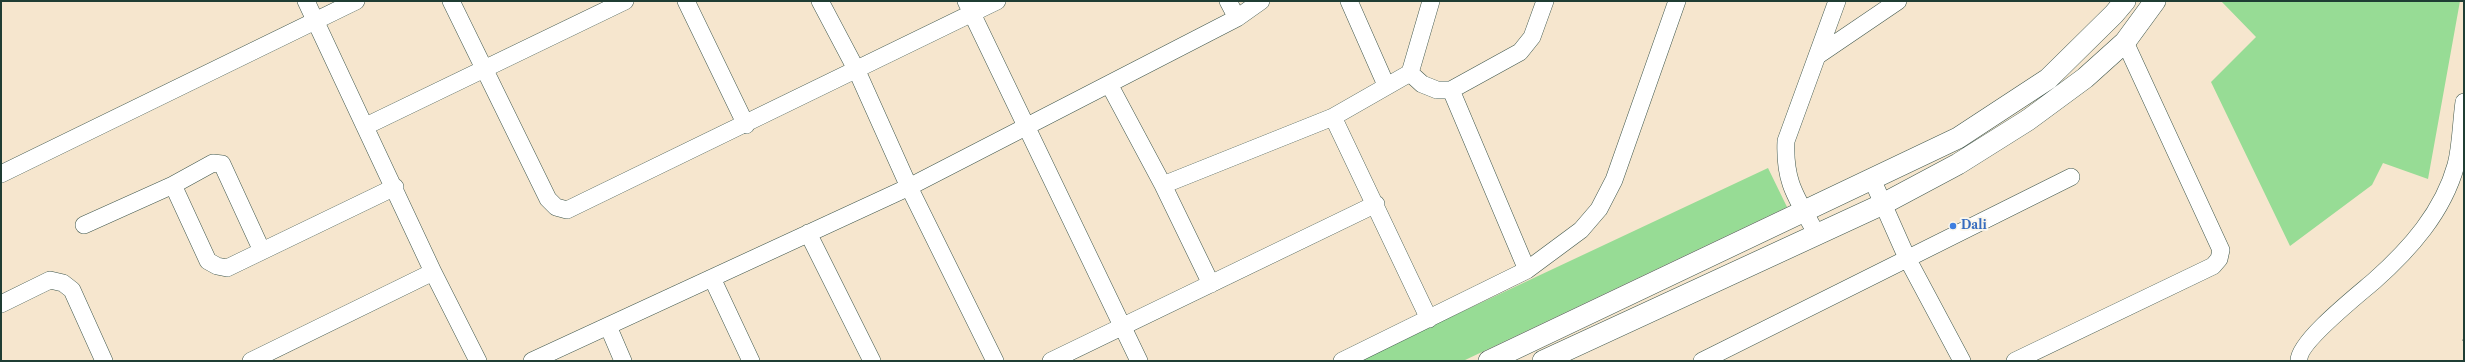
<!DOCTYPE html>
<style>
body{margin:0}
#map{position:relative;width:2465px;height:362px;overflow:hidden;background:#f6e6ce;font-family:"Libre Caslon Text",serif}
canvas{display:block}
.frame{position:absolute;inset:0;border:2px solid #1f3d34;pointer-events:none}
</style>
<div id="map">
<canvas width="2465" height="362"></canvas>
<div class="frame"></div>
</div>
<script>
const ctx = document.querySelector('canvas').getContext('2d');
ctx.lineJoin = 'round';
function fillPath(path, color) { ctx.fillStyle = color; ctx.fill(path, 'evenodd'); }
function strokePath(path, color, width, dash) { ctx.strokeStyle = color; ctx.lineWidth = width; ctx.lineCap = dash ? 'butt' : 'round'; ctx.setLineDash(dash || []); ctx.stroke(path); }
function write(font, color, halo, rows, align = 'center') {
  ctx.font = font + ' "Libre Caslon Text",serif'; ctx.lineWidth = 3.5; ctx.setLineDash([]); ctx.textBaseline = 'middle'; ctx.strokeStyle = halo; ctx.fillStyle = color; for (const [text, x, y, turn = 0] of rows) {
    ctx.save(); ctx.translate(x, y); ctx.rotate((+turn || 0) * Math.PI / 180); ctx.textAlign = isNaN(turn) ? turn : align; if (halo) ctx.strokeText(text, 0, 0); ctx.fillText(text, 0, 0); ctx.restore();
  }
}
fillPath(new Path2D(`
 M2221 1H2460L2428 179 2383 163 2372 185 2290 246 2211 82 2256 37Z
 M1768 168 1787 207 1463 361H1357Z`), '#97dc95');
const minor = new Path2D(`
 M306 1 433 272 478 361
 M451 1 548 199 556 207 567 210 997 1
 M686 1 746 125
 M820 1 857 71 909 187 995 361
 M966 1 1139 361
 M1228 1 1237 18
 M1349 1 1386 85
 M1817 56 1898 1
 M1410 73 1422 84 1437 90H1451L1520 52 1532 37 1545 1
 M1109 84 1163 185 1211 284
 M1451 90 1527 270
 M1333 117 1429 319
 M366 126 625 1
 M1 174 356 1
 M1872 179 1907 258 1962 361
 M173 185 208 261 217 266 227 268 395 187
 M1163 185 1333 117 1410 73 1431 1
 M84 225 173 185 213 163 222 164 262 251
 M808 233 872 361
 M1816 233C1797 198 1784 183 1786 141L1837 1
 M712 278 751 361
 M1 304 50 280 63 283 72 290 104 361
 M608 326 623 361
 M251 361 433 272
 M532 361 909 187 1237 18 1261 1
 M1051 361 1376 204
 M1342 361 1527 270 1581 230 1599 209 1614 180 1677 1
 M1702 361 2071 177
 M2015 361 2213 266 2219 259 2221 250 2125 42
 M2299 361C2297 343 2359 294 2374 281 2410 249 2443 212 2456 165 2461 146 2461 123 2464 102`);
const tertiary = new Path2D(`
 M1489 361 1958 138 2048 79 2114 14 2125 1
 M1543 361 1883 204 1958 164 2028 120 2085 78 2125 42 2155 1`);
strokePath(minor, '#3f564b', 18);
strokePath(tertiary, '#3f564b', 22);
strokePath(new Path2D(`
 M2463 341 2464 340`), '#3f564b', 2.5, [1, 3]);
strokePath(minor, '#fff', 17);
strokePath(tertiary, '#fff', 21);
for (const [x, y, r, color] of [
 [1953,226,4,"#3f7fe0"]
]) { const dot = new Path2D(); dot.arc(x, y, r, 0, 2 * Math.PI); ctx.fillStyle = color; ctx.fill(dot); strokePath(dot, '#fbf7ec', 1.5); }
write('bold 12px', '#366cbe', '#fbf7ec', [
 ["Dali",1961,226]
], 'left');
</script>
